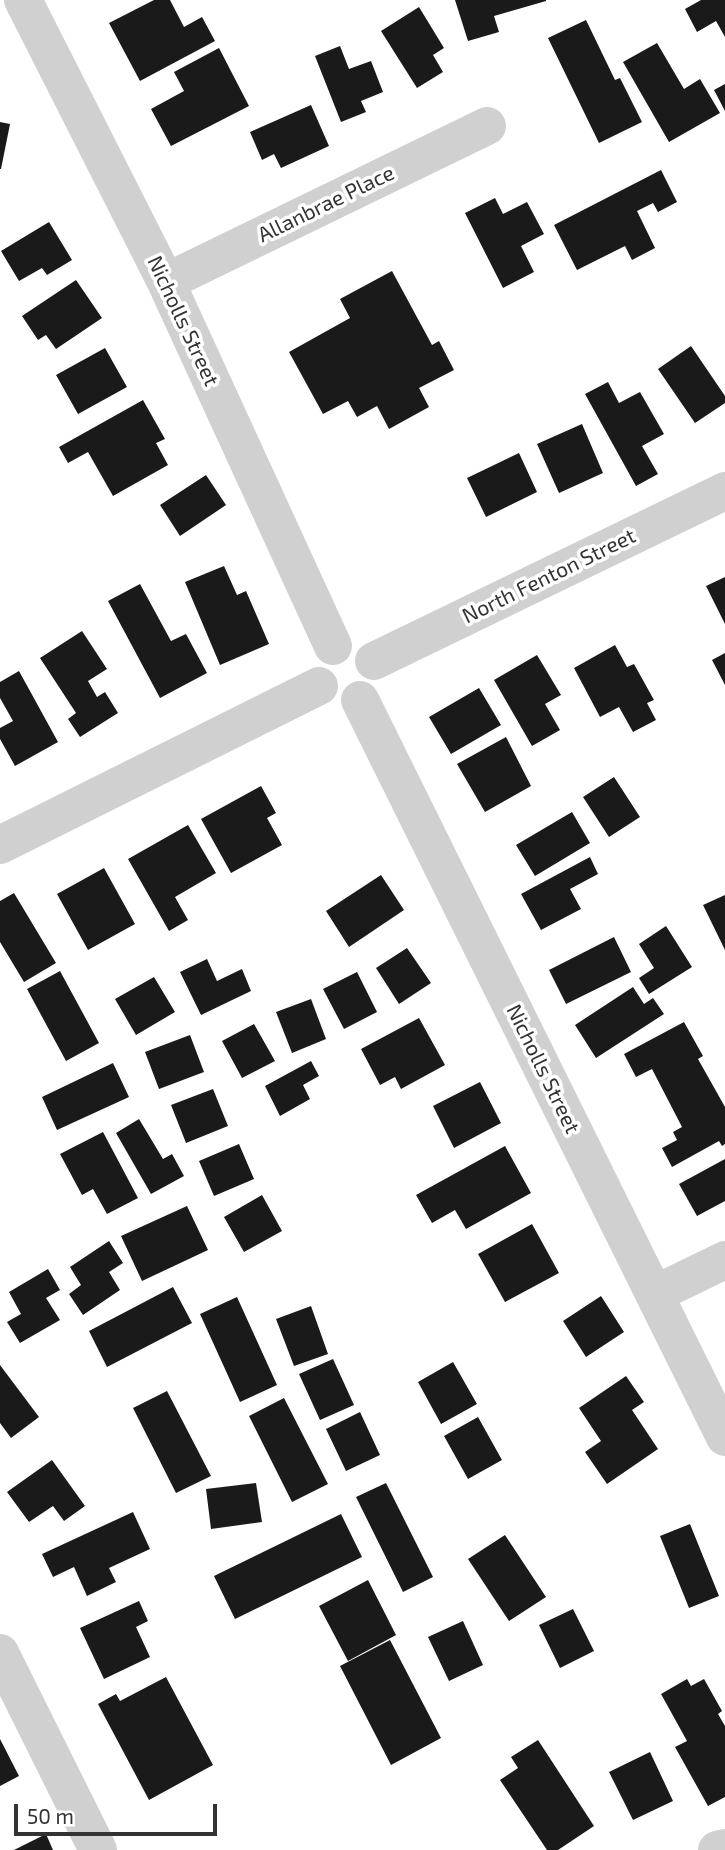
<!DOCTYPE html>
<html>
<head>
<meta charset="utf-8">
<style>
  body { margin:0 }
  #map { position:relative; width:725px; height:1850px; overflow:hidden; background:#fff; font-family:"Exo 2",sans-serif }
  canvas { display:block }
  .scale { position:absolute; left:14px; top:1804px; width:203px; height:32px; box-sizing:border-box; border:4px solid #333; border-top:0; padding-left:9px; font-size:21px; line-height:24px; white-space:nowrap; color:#333; -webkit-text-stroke:5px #fff; paint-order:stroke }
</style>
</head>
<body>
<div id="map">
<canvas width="725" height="1850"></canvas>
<div class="scale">50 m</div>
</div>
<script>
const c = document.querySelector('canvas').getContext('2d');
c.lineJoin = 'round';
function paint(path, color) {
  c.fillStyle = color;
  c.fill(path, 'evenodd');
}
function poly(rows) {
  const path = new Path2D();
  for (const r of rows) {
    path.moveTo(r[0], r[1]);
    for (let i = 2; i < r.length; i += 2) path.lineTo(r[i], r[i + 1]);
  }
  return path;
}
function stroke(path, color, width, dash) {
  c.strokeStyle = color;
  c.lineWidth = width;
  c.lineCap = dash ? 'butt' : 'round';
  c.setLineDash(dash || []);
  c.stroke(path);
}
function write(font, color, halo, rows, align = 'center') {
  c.font = font + ' "Exo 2",sans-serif';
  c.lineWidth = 7;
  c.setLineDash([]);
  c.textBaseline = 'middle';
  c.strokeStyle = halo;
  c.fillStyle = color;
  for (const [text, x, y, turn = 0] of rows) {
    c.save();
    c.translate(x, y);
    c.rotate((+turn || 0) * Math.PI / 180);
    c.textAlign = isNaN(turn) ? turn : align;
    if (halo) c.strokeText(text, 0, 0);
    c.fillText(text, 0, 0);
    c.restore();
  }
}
paint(poly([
  [154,0,170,0,184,27,202,17,215,41,140,81,109,23],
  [455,0,546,0,546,1,494,16,499,32,468,41],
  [701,0,725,0,725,37,716,21,697,32,685,9],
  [419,7,444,48,433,55,443,72,417,88,381,31],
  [586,20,615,80,620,78,642,122,599,143,548,38],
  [657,43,684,89,700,79,720,113,669,142,623,62],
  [340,46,349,69,371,61,383,92,361,101,366,112,341,122,315,56],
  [219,48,249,106,171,146,151,109,184,91,174,72],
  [725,84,725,111,714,90],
  [311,105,329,146,281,168,274,154,262,160,250,132],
  [0,122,10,124,1,169,0,169],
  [661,170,677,202,658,212,653,203,637,211,655,248,632,260,625,246,577,270,554,225],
  [495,198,503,214,527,202,544,234,521,246,534,272,503,288,465,213],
  [49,222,72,260,47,275,42,268,19,281,1,251],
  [392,271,432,345,439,341,454,370,419,388,429,407,389,429,377,406,357,417,348,401,323,414,289,352,350,318,340,299],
  [76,280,102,318,56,349,46,335,38,340,22,316],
  [691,346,725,396,725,403,695,423,658,369],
  [105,348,127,387,78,414,56,375],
  [608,382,619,403,640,392,664,434,642,446,658,474,636,486,585,394],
  [143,400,165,439,156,443,168,465,113,496,88,452,68,463,59,447],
  [582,424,603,473,559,493,537,444],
  [519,453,537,492,486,517,467,478],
  [206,475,226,505,180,536,160,505],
  [224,566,237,595,246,591,269,644,220,665,185,582],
  [725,577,725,624,706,586],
  [140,584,171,641,186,634,207,673,160,698,108,601],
  [82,631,107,669,88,681,97,697,105,692,118,713,80,737,68,719,76,713,40,658],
  [615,645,627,667,634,664,654,700,647,703,656,720,633,732,619,707,600,717,574,668],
  [725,653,725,685,712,660],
  [537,655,561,695,545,704,560,730,532,746,494,680],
  [19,671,58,742,15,766,0,739,0,728,13,721,0,698,0,682],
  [479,688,501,725,451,754,429,717],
  [506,737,531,786,485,812,457,764],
  [614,777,640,817,609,837,583,797],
  [261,786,276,813,267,818,282,845,231,873,201,819],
  [572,812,590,843,535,876,516,845],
  [188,825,216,873,175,897,188,920,169,931,128,859],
  [590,857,598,874,570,889,581,909,541,930,521,894],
  [104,868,135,924,88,950,57,894],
  [381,875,404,910,349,947,326,911],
  [14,893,56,963,24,982,0,942,0,901],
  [725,895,725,950,703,905],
  [666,926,692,967,649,994,639,978,654,968,639,944],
  [614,937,631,972,566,1004,549,970],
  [407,948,431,983,399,1004,376,968],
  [207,959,217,981,242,969,251,991,201,1015,180,972],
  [60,971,99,1043,66,1061,27,989],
  [357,972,377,1012,344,1029,323,989],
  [154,977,175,1012,136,1035,115,999],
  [633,987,644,1004,653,998,664,1014,596,1058,575,1025],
  [311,999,326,1039,292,1053,276,1012],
  [419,1018,445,1065,401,1089,395,1077,380,1085,361,1049],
  [684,1022,703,1056,698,1059,725,1107,725,1144,722,1146,719,1141,672,1167,662,1148,677,1140,673,1132,682,1127,652,1069,636,1077,624,1054],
  [254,1024,275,1061,242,1078,222,1041],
  [190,1035,204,1072,159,1089,145,1052],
  [311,1061,319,1076,303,1085,310,1099,280,1116,265,1086],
  [113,1063,129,1097,57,1130,42,1097],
  [480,1082,501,1123,454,1148,433,1106],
  [213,1089,228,1126,186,1143,171,1105],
  [139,1119,163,1159,172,1154,184,1176,151,1194,116,1133],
  [103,1132,138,1198,107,1214,93,1189,82,1195,60,1154],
  [239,1144,254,1179,214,1196,199,1161],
  [505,1146,531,1193,466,1229,455,1210,432,1223,416,1195],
  [725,1159,725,1201,697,1216,679,1184],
  [262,1195,282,1231,244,1252,224,1217],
  [187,1206,208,1250,142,1281,121,1236],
  [532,1224,559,1273,505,1302,478,1254],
  [109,1241,123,1263,109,1272,120,1290,83,1315,69,1294,81,1285,70,1267],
  [48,1269,60,1290,46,1298,60,1320,20,1343,7,1322,21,1314,9,1292],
  [173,1287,192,1323,107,1367,89,1331],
  [601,1296,624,1332,586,1357,563,1321],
  [237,1297,277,1385,240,1402,200,1314],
  [311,1306,328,1354,294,1366,276,1319],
  [333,1359,354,1405,320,1420,299,1374],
  [453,1362,477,1404,441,1424,418,1382],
  [0,1365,39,1417,11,1438,0,1423],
  [626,1376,644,1402,632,1410,658,1449,607,1484,585,1452,601,1441,579,1408],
  [167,1391,211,1476,176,1493,133,1408],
  [284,1398,328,1484,292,1502,249,1416],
  [360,1412,380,1455,346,1471,326,1429],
  [478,1417,502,1460,468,1479,444,1436],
  [52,1460,85,1506,64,1521,53,1506,29,1522,7,1492],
  [256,1483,262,1522,211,1529,206,1489],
  [386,1483,433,1577,403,1592,356,1497],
  [133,1512,150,1549,109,1568,116,1582,87,1596,74,1567,53,1577,42,1554],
  [341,1514,362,1557,235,1619,214,1576],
  [690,1524,719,1596,689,1608,660,1536],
  [505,1535,546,1597,509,1621,468,1559],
  [368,1580,396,1635,348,1661,319,1606],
  [139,1601,148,1621,136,1627,150,1657,104,1679,80,1628],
  [573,1609,594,1651,560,1668,539,1625],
  [463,1621,483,1665,449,1681,428,1637],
  [390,1640,441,1738,391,1765,340,1666],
  [166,1677,213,1765,149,1800,98,1704,116,1694,120,1701],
  [687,1679,691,1686,704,1679,722,1711,718,1714,725,1726,725,1797,708,1806,675,1747,687,1741,661,1694],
  [0,1739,19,1776,0,1786],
  [538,1740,594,1826,558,1850,547,1850,500,1780,518,1768,511,1757],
  [650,1752,673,1801,633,1820,609,1772],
  [46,1834,53,1850,14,1850]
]), '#1a1a1a');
stroke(poly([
  [23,0,166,282,333,646],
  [166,282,487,126],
  [374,661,725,491],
  [360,700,725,1437],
  [0,845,319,686],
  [655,1294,725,1260],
  [0,1653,98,1850],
  [717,1850,725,1848]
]), '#d0d0d0', 38);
write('21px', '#333', '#fff', [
  ["Allanbrae Place",326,204,-26],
  ["Nicholls Street",183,321,65],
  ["North Fenton Street",549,576,-26],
  ["Nicholls Street",543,1069,64]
]);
</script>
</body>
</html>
